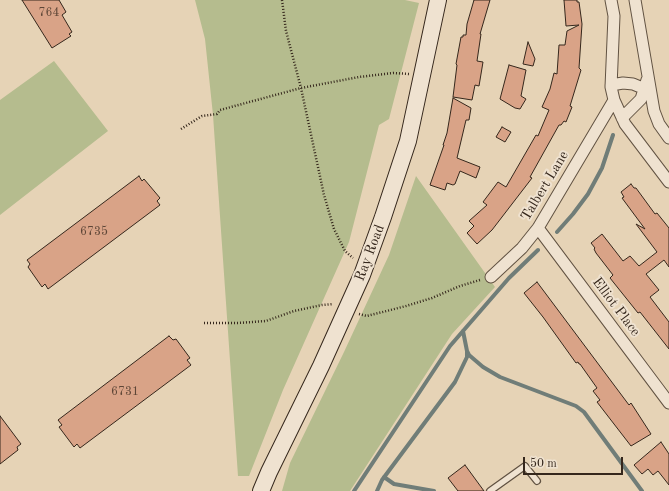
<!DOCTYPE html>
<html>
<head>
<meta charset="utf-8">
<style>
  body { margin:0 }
  #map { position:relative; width:669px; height:491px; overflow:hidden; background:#e6d3b6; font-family:"Old Standard TT",serif }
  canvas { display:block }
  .scale { position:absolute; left:523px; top:457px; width:100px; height:18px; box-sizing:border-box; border:2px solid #35271c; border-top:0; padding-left:5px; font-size:12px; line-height:14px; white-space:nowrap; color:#35271c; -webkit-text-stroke:3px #efe2d0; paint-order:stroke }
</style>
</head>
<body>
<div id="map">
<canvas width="669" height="491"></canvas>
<div class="scale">50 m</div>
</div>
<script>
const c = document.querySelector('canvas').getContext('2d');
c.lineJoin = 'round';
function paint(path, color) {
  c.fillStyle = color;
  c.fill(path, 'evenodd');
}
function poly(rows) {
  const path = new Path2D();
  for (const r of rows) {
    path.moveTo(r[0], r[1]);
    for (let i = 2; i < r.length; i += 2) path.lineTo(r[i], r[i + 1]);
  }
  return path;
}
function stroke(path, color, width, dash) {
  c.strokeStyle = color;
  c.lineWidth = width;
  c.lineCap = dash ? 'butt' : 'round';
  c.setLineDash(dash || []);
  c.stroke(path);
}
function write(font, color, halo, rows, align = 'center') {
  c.font = font + ' "Old Standard TT",serif';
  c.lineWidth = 4;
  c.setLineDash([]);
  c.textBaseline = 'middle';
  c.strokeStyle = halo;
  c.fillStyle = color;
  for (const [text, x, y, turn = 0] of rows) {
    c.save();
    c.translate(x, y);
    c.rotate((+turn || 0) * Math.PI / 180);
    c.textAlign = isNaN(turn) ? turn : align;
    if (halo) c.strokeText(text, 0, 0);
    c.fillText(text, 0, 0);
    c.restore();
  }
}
paint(poly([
  [195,0,405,0,419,3,389,119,379,125,349,242,283,390,249,476,238,476,213,115,205,39],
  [54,61,108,131,0,215,0,100],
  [416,176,495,287,452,334,350,491,282,491,290,463,344,352,389,255]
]), '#b5bc8e');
stroke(poly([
  [557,232,573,214,588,194,602,168,613,135],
  [463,331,467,351,469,355,483,367,500,377,576,406,584,412,642,491],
  [384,477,394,484,434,491],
  [354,491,450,346,509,278,538,250],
  [377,491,382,480,455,382,467,357,467,352]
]), '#707d78', 4);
const building = poly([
  [22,0,59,0,66,12,62,15,72,32,69,34,71,36,52,48,22,0],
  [474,0,490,0,480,34,481,34,477,61,483,62,479,86,475,85,472,100,453,97,457,65,456,64,461,37,463,37,463,35,466,35,467,24,474,0],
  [564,0,577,0,577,2,579,2,582,24,579,68,581,70,570,106,572,107,566,122,564,121,561,125,559,125,530,177,532,178,492,230,477,244,467,233,474,226,469,221,487,205,483,202,498,182,506,187,536,135,538,136,549,110,542,107,550,89,554,73,557,74,559,45,565,45,567,31,579,25,566,26,564,0],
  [528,42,535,59,533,66,523,64,528,42],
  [509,65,526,70,521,96,526,99,520,109,515,108,500,99,509,65],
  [453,98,471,108,469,120,466,120,457,158,480,167,476,178,460,171,455,184,453,185,447,183,445,190,430,185,444,145,443,145,447,133,453,98],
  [502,127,511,132,505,142,496,137,502,127],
  [139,176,142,181,144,179,160,198,157,201,160,205,48,289,45,284,42,287,28,267,30,264,27,260,139,176],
  [631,184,634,188,636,188,655,214,657,213,669,228,669,267,664,260,646,274,659,290,650,297,669,322,669,349,640,312,638,313,610,278,613,275,596,253,594,249,595,248,591,243,602,234,623,261,630,256,639,266,657,252,636,224,645,229,622,198,624,197,621,192,631,184],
  [537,282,626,401,629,405,631,403,651,434,631,446,597,402,600,400,593,391,597,388,580,364,579,364,578,362,576,363,543,317,524,293,537,282],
  [169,336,173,340,176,339,190,358,187,360,191,365,80,448,77,444,74,447,59,427,62,425,58,420,169,336],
  [0,416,21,444,17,447,18,450,0,464,0,416],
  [661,442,669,454,669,485,658,471,653,475,648,469,642,474,634,465,661,442],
  [465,465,484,491,458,491,448,478,465,465]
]);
paint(building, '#d9a387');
stroke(building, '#35271c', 1);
const lane = poly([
  [490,491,525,466,537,481]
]);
const street = poly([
  [611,0,614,16,611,87,614,100,625,124,669,182],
  [635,0,654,111,659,124,669,138],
  [611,85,623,83,633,84,645,89,649,94],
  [622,118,641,99,647,80],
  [538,228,669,403],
  [491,277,522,248,538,228,614,100]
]);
const secondary = poly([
  [261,491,269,472,321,366,362,275,383,217,408,141,438,0]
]);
stroke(lane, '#615242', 8);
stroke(street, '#615242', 13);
stroke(secondary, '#35271c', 18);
stroke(poly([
  [282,0,286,31,301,88,324,195,334,229,345,251,353,258],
  [181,129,202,116,217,114,220,110,301,88,359,77,393,73,409,74],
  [359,314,367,316,406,306,432,298,460,286,480,280],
  [204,323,238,323,266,321,294,311,322,305,333,304]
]), '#35271c', 2.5, [1, 2]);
stroke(lane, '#efe2d0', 5.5);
stroke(street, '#efe2d0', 11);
stroke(secondary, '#efe2d0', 16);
write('12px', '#5e4637', null, [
  ["764",49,13],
  ["6735",94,232],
  ["6731",125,392]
]);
write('14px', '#35271c', '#efe2d0', [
  ["Talbert Lane",545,186,-59],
  ["Ray Road",370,253,-69],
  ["Elliot Place",616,307,53]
]);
</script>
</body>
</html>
